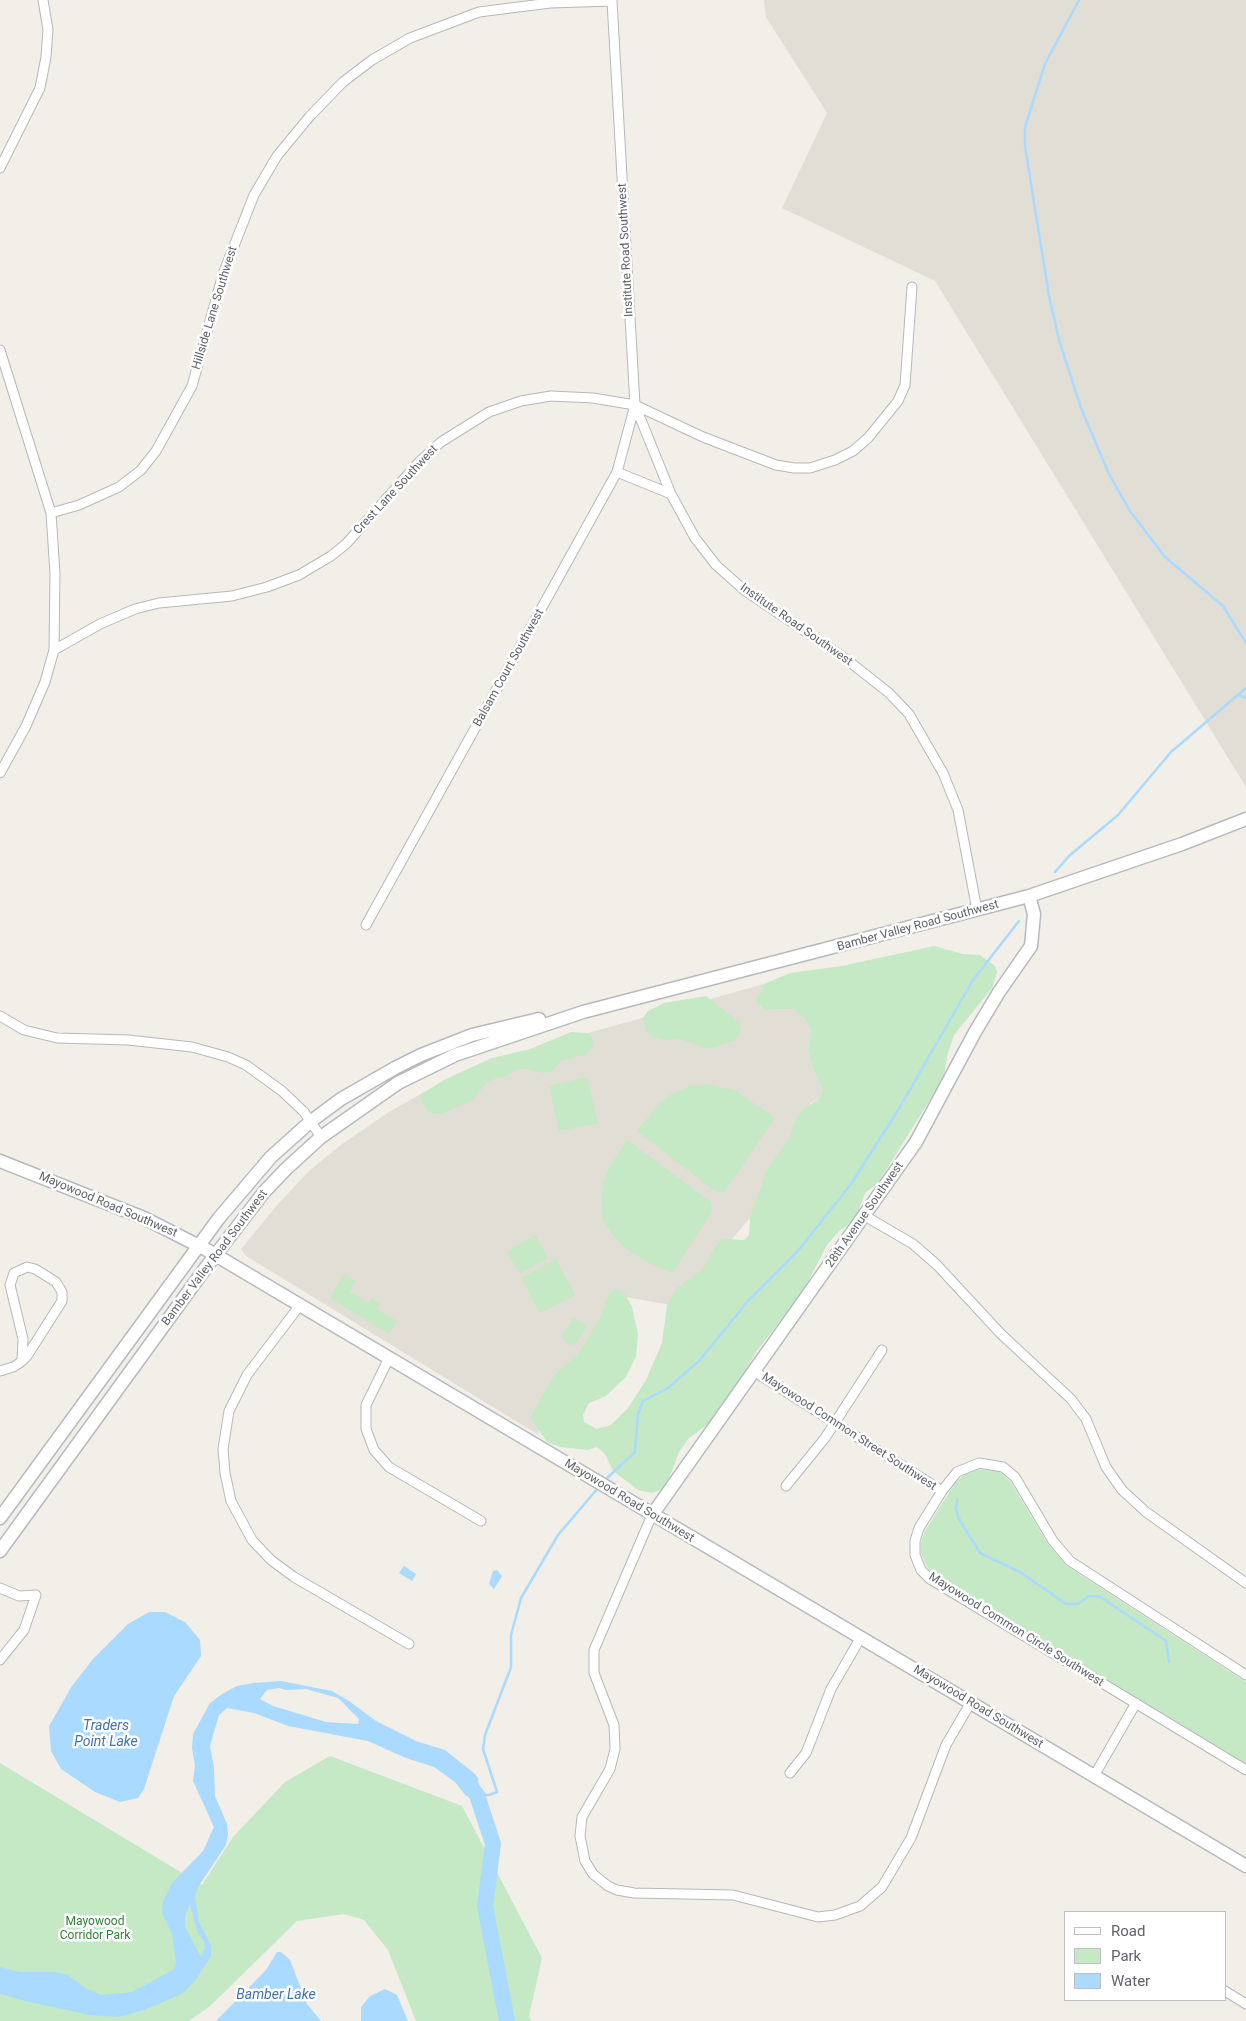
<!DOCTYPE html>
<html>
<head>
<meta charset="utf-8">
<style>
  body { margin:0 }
  #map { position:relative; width:1246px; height:2021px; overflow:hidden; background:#f1efe8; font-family:Roboto,sans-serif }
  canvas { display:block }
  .legend { position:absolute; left:1064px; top:1911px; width:162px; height:90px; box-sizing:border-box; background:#fff; border:1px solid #bfc1c3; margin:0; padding:6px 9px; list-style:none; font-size:15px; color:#5f6368 }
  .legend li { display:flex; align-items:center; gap:10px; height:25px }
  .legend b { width:25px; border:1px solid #bfc1c3 }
</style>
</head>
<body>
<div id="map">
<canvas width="1246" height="2021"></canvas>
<ul class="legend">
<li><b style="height:6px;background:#fff"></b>Road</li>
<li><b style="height:14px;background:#c5e8c5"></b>Park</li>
<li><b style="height:14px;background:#aadaff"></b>Water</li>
</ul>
</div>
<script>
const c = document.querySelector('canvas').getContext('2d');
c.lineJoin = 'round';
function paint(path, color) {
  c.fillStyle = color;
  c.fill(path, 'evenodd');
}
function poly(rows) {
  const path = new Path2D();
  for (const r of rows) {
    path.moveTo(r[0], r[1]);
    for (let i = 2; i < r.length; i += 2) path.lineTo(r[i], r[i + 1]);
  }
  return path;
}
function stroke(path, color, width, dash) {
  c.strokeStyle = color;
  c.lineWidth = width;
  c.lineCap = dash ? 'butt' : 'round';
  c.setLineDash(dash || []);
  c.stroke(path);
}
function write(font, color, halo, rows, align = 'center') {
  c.font = font + ' Roboto,sans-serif';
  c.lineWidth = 5;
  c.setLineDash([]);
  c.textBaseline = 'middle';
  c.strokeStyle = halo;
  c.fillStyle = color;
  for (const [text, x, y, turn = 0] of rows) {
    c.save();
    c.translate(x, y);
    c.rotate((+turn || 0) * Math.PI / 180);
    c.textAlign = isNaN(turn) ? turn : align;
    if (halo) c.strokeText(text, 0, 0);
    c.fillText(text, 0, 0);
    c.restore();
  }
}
paint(poly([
  [764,0,1246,0,1246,787,935,281,782,208,827,113,766,17],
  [764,984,755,1001,765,1010,793,1009,806,1018,811,1031,808,1050,814,1072,823,1090,819,1099,810,1103,801,1157,676,1306,620,1296,537,1434,246,1256,241,1249,278,1204,309,1171,342,1144,389,1112,433,1087,588,1033]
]), '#e1ded6');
paint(poly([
  [934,946,963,954,980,955,995,966,997,972,992,988,954,1035,947,1056,944,1077,878,1183,865,1193,859,1209,850,1224,839,1231,827,1245,803,1291,756,1352,742,1377,708,1424,689,1438,679,1452,668,1481,661,1490,652,1493,638,1490,613,1471,605,1454,597,1447,588,1450,578,1449,560,1447,547,1442,531,1419,536,1406,554,1376,579,1353,600,1318,609,1294,615,1289,623,1291,632,1307,638,1334,636,1356,626,1377,606,1396,589,1403,583,1415,584,1422,597,1429,611,1425,628,1408,646,1380,662,1343,667,1305,677,1288,702,1270,715,1247,724,1239,744,1240,749,1235,750,1218,767,1170,790,1137,796,1119,803,1109,819,1099,823,1090,814,1072,808,1050,811,1031,806,1019,793,1009,765,1010,755,1001,764,984,790,973,842,966],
  [706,996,740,1023,741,1031,736,1040,708,1049,681,1039,665,1040,653,1037,646,1031,643,1018,648,1011,664,1003],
  [571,1032,588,1033,593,1039,593,1046,586,1054,561,1061,551,1072,543,1073,528,1069,517,1069,504,1077,493,1079,485,1084,473,1100,441,1114,430,1113,424,1107,420,1095,446,1079,492,1058,530,1049],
  [587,1077,598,1123,559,1131,549,1086],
  [709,1084,736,1091,775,1118,725,1191,718,1193,637,1131,657,1106,670,1095,690,1086],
  [627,1140,711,1202,712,1212,672,1273,645,1261,628,1250,614,1237,603,1220,601,1199,603,1183,609,1168],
  [535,1235,548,1258,520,1274,507,1252],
  [556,1259,575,1295,540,1313,521,1278],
  [344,1274,356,1281,350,1292,369,1303,372,1299,379,1303,376,1309,397,1321,389,1334,330,1298],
  [573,1318,587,1326,574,1346,561,1338],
  [979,1469,1000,1472,1010,1481,1048,1544,1067,1566,1246,1682,1246,1764,940,1579,929,1570,921,1554,921,1542,925,1531,955,1483,966,1473],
  [330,1756,462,1806,542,1958,529,2016,531,2021,416,2021,388,1950,364,1920,344,1914,297,1921,209,2007,189,2021,0,2021,0,1763,202,1885,233,1837,285,1782]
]), '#c5e8c5');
paint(poly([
  [404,1566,416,1574,412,1581,399,1573],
  [497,1570,502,1576,494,1589,489,1584,493,1571],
  [149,1612,165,1612,185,1622,200,1640,201,1656,174,1696,144,1789,138,1798,120,1802,95,1792,61,1769,51,1751,49,1726,72,1686,93,1659,128,1624],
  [281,1681,332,1691,349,1701,376,1721,416,1741,445,1750,474,1773,478,1778,480,1797,466,1796,455,1782,434,1767,406,1758,368,1741,288,1726,254,1713,227,1708,219,1715,210,1746,214,1768,215,1796,227,1824,228,1834,226,1845,198,1887,195,1896,199,1922,211,1945,211,1956,197,1978,184,1992,177,1996,144,2010,119,2017,90,2015,25,2001,0,1994,0,1967,20,1972,56,1972,68,1975,87,1989,101,1995,132,1992,173,1970,176,1962,172,1934,162,1913,163,1901,172,1883,203,1851,214,1827,193,1781,195,1766,192,1748,193,1734,210,1703,222,1694,237,1686,253,1683],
  [279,1688,286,1690,306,1689,338,1698,359,1719,358,1724,326,1722,273,1706,260,1699,267,1690],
  [190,1904,197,1931,204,1942,205,1948,201,1957,185,1927,185,1916],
  [277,1952,281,1952,290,1960,307,2004,321,2021,216,2021,266,1970],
  [385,1989,397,1995,408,2021,361,2021,361,2007,370,1996]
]), '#aadaff');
stroke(poly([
  [1079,0,1045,64,1025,127,1025,146,1049,296,1059,340,1081,408,1109,474,1130,511,1165,557,1223,606,1246,643],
  [1238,695,1246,698],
  [1055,872,1069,856,1118,815,1171,752,1246,688],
  [605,1480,635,1452,638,1414,643,1401,668,1388,699,1361,749,1300,798,1251,851,1184,897,1112,973,980,1019,921],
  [957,1500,956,1509,959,1519,980,1553,1020,1572,1066,1604,1078,1604,1089,1596,1100,1597,1166,1641,1169,1662],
  [478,1795,489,1795,497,1792,483,1749,485,1735,511,1667,511,1635,521,1598,558,1535,598,1488]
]), '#aadaff', 2.5);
stroke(poly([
  [465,1780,477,1795,493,1844,485,1906,507,2021]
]), '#aadaff', 16);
const street = poly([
  [0,168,40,88,46,57,48,30,43,0],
  [0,350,51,513,55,574,54,650,45,682,26,726,0,773],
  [617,472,671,494],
  [51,513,79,505,119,487,141,470,156,451,192,386,223,274,254,195,277,156,310,116,343,82,372,60,410,38,479,12,550,3,612,1,635,405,671,494,695,538,716,565,744,590,846,659,889,693,909,714,943,773,958,810,977,910],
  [54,650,100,624,135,609,159,603,232,596,267,587,299,575,331,556,346,544,420,461,441,442,489,412,521,401,551,396,593,398,635,405,703,437,776,465,794,468,810,468,835,460,853,451,868,438,898,401,905,385,912,287],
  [366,925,617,472,635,405],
  [0,1016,24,1030,57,1038,128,1040,192,1047,228,1057,246,1065,282,1091,304,1112,321,1137],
  [865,1216,913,1244,937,1265,1001,1334,1071,1399,1086,1419,1106,1467,1122,1490,1146,1512,1246,1583],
  [300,1305,247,1375,229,1411,223,1449,225,1473,231,1501,252,1540,271,1560,294,1577,409,1644],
  [389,1358,366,1405,366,1429,374,1450,389,1467,481,1521],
  [0,1371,13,1367,18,1364,22,1361,27,1356,62,1301,62,1292,56,1282,35,1269,27,1267,14,1273,10,1285,23,1339,22,1361],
  [755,1372,942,1491],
  [786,1486,825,1438,882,1350],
  [652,1515,594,1650,594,1673,614,1725,615,1749,610,1769,582,1817,580,1836,585,1861,593,1874,608,1886,617,1890,634,1893,733,1895,818,1917,835,1915,860,1906,882,1887,911,1838,946,1745,971,1702],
  [0,1588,19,1596,36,1595,24,1630,0,1660],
  [1246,1675,1070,1561,1053,1541,1015,1477,1003,1467,979,1463,957,1472,942,1491,919,1528,915,1541,915,1555,921,1570,930,1579,1246,1770],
  [790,1773,806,1753,831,1689,861,1637],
  [1094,1776,1136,1703],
  [1225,1991,1246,2004]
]);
const secondary = poly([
  [0,1161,144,1218,207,1250,1246,1866],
  [652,1515,916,1142,975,1032,999,992,1031,946,1034,914,1029,896],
  [0,1518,219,1218,271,1157,310,1122,341,1099,395,1068,421,1055,472,1035,539,1019],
  [0,1551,207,1266,264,1192,286,1169,321,1137,398,1083,455,1055,583,1012,1029,896,1182,844,1246,819]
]);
stroke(street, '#b5b8bc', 11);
stroke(secondary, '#b6babf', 15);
stroke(street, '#fff', 9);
stroke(secondary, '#fff', 12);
write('12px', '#5f6368', '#fff', [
  ["Institute Road Southwest",626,250,-93],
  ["Hillside Lane Southwest",215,308,-73],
  ["Crest Lane Southwest",396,490,-47],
  ["Institute Road Southwest",796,625,35],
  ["Balsam Court Southwest",509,668,-61],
  ["Bamber Valley Road Southwest",918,926,-15],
  ["Mayowood Road Southwest",108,1205,23],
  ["28th Avenue Southwest",865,1215,-55],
  ["Bamber Valley Road Southwest",215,1258,-53],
  ["Mayowood Common Street Southwest",849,1432,33],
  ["Mayowood Road Southwest",629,1501,31],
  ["Mayowood Common Circle Southwest",1016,1630,32],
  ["Mayowood Road Southwest",978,1707,31]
]);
write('12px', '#348238', '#fff', [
  ["Mayowood",95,1922],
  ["Corridor Park",95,1936]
]);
write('italic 14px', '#4174aa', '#fff', [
  ["Traders",106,1726],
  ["Point Lake",106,1742],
  ["Bamber Lake",276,1995]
]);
</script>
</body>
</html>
